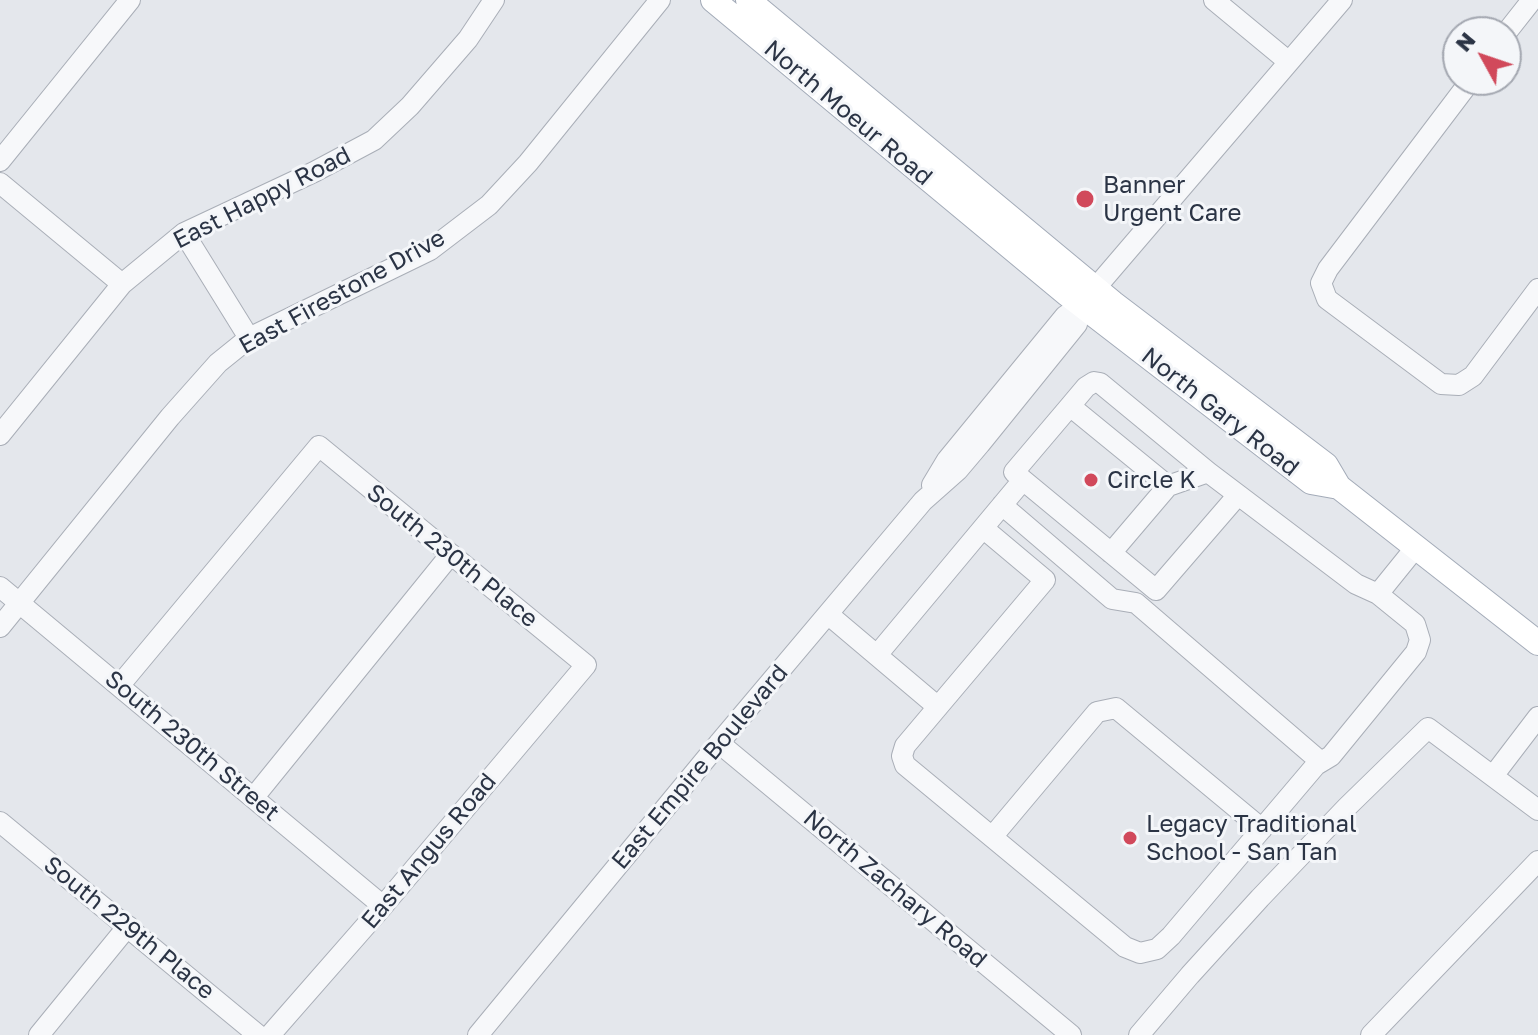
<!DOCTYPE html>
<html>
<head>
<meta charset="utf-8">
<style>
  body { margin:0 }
  #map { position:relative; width:1538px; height:1035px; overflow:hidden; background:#e4e7ec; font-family:"Golos Text",sans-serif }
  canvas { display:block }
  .north { position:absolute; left:1442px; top:16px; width:80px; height:80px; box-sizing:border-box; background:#f4f6f9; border:2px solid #a4a8b1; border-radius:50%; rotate:310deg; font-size:22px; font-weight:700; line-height:32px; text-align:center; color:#2b3445 }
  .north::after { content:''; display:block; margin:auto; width:28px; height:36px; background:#d1495b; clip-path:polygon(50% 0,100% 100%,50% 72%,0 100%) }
</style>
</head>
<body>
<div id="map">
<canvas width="1538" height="1035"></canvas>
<div class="north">N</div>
</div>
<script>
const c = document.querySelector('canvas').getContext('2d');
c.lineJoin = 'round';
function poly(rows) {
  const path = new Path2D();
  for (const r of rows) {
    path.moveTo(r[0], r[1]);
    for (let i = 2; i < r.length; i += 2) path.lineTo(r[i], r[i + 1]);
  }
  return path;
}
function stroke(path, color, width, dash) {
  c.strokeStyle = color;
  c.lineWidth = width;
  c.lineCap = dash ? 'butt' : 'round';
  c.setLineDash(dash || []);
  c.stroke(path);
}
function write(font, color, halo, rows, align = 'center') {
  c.font = font + ' "Golos Text",sans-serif';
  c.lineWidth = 6;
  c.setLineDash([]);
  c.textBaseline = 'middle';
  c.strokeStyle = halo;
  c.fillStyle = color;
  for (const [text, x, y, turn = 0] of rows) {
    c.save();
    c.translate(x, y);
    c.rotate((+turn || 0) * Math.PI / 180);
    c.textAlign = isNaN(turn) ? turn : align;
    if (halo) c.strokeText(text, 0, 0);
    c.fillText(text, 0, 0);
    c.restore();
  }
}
const minor = poly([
  [1214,0,1289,62],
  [1506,33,1532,0],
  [1471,80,1328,269,1321,283,1327,299,1441,384,1459,385,1473,376,1538,289],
  [0,161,130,0],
  [0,183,122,284],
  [184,233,249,338],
  [1070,406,1086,387,1094,382,1100,383,1208,472],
  [0,435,122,284,184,233,314,172,374,140,410,106,468,39,494,0],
  [1023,480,1156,590,1238,495],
  [932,485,947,460,1065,316,1081,305,1342,0],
  [1002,505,1112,599,1136,603,1321,762],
  [983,528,1045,580,905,746,902,756,905,765,1125,947,1140,953,1157,949,1171,936,1316,765,1331,756,1416,652,1420,640,1415,624,1378,594],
  [1111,553,1168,486],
  [0,587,383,906],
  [829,615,938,707],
  [0,627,170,417,218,363,249,338,430,250,489,205,528,163,660,0],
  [877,655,1023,480,1014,472,1070,406,1168,486,1208,472,1356,584,1378,594,1416,547],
  [119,686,319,446,586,665,383,906,270,1035],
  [719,743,1071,1035],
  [1493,776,1538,717],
  [254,797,451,554],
  [0,822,258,1035],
  [992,837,1097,712,1116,708,1262,829],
  [39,1035,128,926],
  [478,1035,719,743,923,501,958,470,980,444,1077,324,1081,305],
  [1139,1035,1190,975,1260,898,1347,807,1428,728,1538,810],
  [1371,1035,1538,861]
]);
const major = poly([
  [713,0,1067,294,1311,482,1339,487,1538,643],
  [748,0,1113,303,1326,465,1339,487]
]);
stroke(minor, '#a9aeb7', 22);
stroke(major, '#a3abb8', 26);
stroke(minor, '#f7f8fa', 20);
stroke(major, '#fff', 24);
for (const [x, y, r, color] of [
  [1085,199,10,"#d1495b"],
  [1091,480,8,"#d1495b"],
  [1130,838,8,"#d1495b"]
]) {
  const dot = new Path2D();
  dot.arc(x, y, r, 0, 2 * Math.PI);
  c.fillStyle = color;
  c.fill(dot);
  stroke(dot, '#f4f6f9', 3);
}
write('24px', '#2b3445', '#f4f6f9', [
  ["North Moeur Road",848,113,40],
  ["East Happy Road",262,198,-27],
  ["East Firestone Drive",342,292,-29],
  ["North Gary Road",1220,412,38],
  ["South 230th Place",452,556,39],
  ["South 230th Street",192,746,40],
  ["East Empire Boulevard",700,767,-50],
  ["East Angus Road",429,851,-50],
  ["North Zachary Road",895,889,40],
  ["South 229th Place",129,928,39]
]);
write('24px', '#2b3445', '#f4f6f9', [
  ["Banner",1103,185],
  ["Urgent Care",1103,213],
  ["Circle K",1107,480],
  ["Legacy Traditional",1146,824],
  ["School - San Tan",1146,852]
], 'left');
</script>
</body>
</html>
